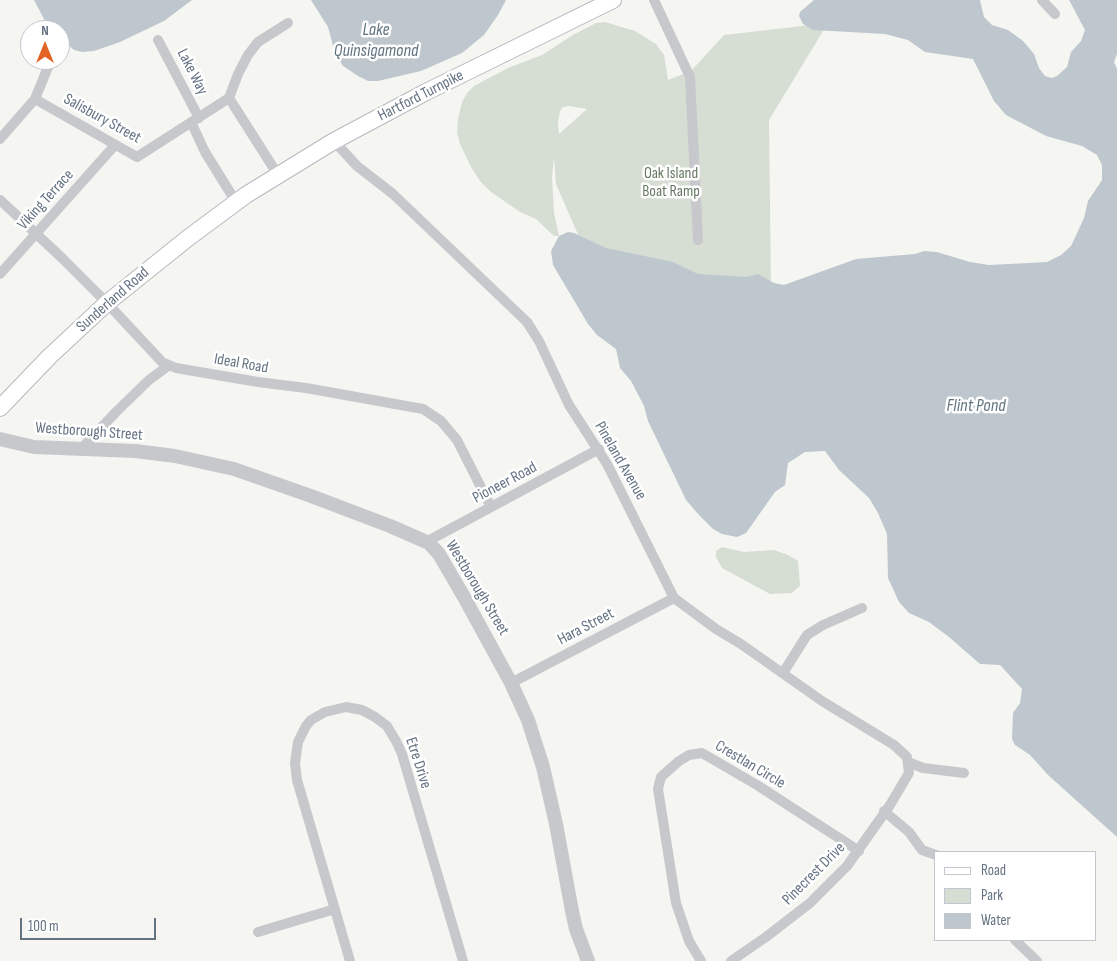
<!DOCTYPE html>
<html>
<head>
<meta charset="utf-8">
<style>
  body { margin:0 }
  #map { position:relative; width:1117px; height:961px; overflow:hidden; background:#f5f6f2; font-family:"Sofia Sans Condensed",sans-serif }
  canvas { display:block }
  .legend { position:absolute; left:934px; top:851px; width:162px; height:90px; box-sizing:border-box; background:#fff; border:1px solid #c1c7cd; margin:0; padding:6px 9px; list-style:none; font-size:15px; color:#647283 }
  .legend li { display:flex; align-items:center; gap:10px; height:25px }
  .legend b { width:25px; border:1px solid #c1c7cd }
  .north { position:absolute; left:20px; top:20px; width:50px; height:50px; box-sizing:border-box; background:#fff; border:1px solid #c1c7cd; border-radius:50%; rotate:0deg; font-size:14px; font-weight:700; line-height:20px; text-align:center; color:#647283 }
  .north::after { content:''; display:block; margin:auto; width:18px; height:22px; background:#e36324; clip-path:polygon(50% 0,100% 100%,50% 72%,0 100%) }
  .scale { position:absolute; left:20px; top:918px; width:136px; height:22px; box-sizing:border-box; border:2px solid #647283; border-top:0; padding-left:6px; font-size:15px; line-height:18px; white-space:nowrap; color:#647283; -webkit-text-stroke:4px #fff; paint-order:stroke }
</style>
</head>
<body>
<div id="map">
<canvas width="1117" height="961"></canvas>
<ul class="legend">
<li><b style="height:6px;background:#fff"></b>Road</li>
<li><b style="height:14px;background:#d6ddd3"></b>Park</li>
<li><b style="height:14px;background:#bec7cd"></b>Water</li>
</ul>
<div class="north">N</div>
<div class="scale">100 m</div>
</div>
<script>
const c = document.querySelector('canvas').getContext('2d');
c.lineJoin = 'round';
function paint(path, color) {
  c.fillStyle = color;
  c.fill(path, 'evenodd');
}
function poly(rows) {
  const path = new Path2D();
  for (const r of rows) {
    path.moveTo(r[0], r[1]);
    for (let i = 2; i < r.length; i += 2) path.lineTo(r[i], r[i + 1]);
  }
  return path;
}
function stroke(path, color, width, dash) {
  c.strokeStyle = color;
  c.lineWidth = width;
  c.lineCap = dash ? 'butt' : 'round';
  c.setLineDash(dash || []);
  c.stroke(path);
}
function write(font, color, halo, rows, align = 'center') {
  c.font = font + ' "Sofia Sans Condensed",sans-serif';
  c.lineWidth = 5;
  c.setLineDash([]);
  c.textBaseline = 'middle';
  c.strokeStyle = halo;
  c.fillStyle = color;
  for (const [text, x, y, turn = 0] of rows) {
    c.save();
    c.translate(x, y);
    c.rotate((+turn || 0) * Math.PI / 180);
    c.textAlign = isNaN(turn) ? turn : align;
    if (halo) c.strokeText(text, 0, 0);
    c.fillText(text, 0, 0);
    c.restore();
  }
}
paint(poly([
  [605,22,635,31,656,44,664,55,668,80,691,71,724,35,828,23,769,120,771,292,709,283,583,246,556,184,554,157,552,177,554,213,559,236,554,236,536,219,520,212,491,192,480,181,471,167,460,144,457,133,458,119,462,102,467,93,474,86,508,68,542,55,573,35,596,23],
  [569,106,587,109,559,134,558,123,560,111,563,107],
  [722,547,744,552,774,550,788,555,798,561,800,586,792,593,770,594,722,568,716,557,716,551]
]), '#d6ddd3');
paint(poly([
  [34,0,192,0,164,21,120,42,94,51,82,52,74,50,61,39,60,30,53,30,44,19],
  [311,0,506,0,498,15,484,35,462,53,421,71,378,81,368,81,358,76,343,66,335,53,328,27],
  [814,0,980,0,984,17,992,25,1008,30,1023,41,1034,54,1039,68,1045,76,1052,78,1057,76,1067,67,1071,52,1081,41,1085,30,1069,0,1117,0,1117,54,1114,62,1117,69,1117,837,1048,775,1030,755,1015,745,1012,739,1013,713,1020,703,1022,689,1000,665,980,664,949,637,929,622,909,613,899,602,888,578,887,534,878,513,869,498,839,470,825,451,805,452,788,463,785,485,775,492,746,533,737,537,722,534,713,529,699,515,686,500,648,421,644,406,631,381,620,368,616,349,597,335,588,324,553,265,551,251,559,236,568,232,574,233,606,248,673,262,698,274,746,277,758,274,774,283,784,285,856,259,915,254,924,251,937,252,970,262,989,265,1047,262,1061,255,1071,246,1084,218,1088,201,1102,180,1102,165,1097,155,1082,146,1046,136,1006,115,994,101,973,59,925,52,908,40,885,34,813,30,803,24,799,16,800,12]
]), '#bec7cd');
const primary = poly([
  [0,408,50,356,107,303,188,238,246,195,334,141,426,92,613,0]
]);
stroke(primary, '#b6b9be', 18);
stroke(poly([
  [654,0,690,77,698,240],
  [1042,0,1055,14],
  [158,40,199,118],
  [229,98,238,74,248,55,258,42,288,23],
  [229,98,278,175],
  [35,99,137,157,229,98],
  [191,122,205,152,236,202],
  [0,139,35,99,48,67],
  [334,141,357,166,393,194,527,322,539,341,569,405,607,464,674,598,716,629,741,644,822,701,894,745,907,757,909,773,890,805,847,866,810,903,766,937,731,961],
  [0,200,62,258,107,303,162,362,176,368,258,382,306,388,423,409,441,421,457,440,491,507],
  [0,274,115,145],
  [82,448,117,411,149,380,168,366],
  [426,542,599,449],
  [783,673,807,635,823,625,862,608],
  [511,683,674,598],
  [908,762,923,768,964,773],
  [884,811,909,832,922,850,936,855],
  [258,932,335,909],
  [1015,940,1037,961],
  [350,961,297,780,295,763,298,742,306,726,311,720,325,712,346,707,362,710,375,717,387,726,396,741,402,754,463,961],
  [701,961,689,941,676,903,658,789,661,777,679,761,689,755,702,753,757,785,859,851]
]), '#c6c8cc', 10);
stroke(poly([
  [0,439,34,447,135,451,175,456,234,469,311,496,390,526,429,543,439,554,464,597,511,683,528,720,543,767,556,824,572,911,576,929,588,961]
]), '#c6c8cc', 14);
stroke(primary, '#fff', 16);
write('16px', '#647283', '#fff', [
  ["Lake Way",192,72,63],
  ["Hartford Turnpike",421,96,-27],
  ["Salisbury Street",102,119,29],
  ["Viking Terrace",46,200,-48],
  ["Sunderland Road",113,300,-41],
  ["Ideal Road",241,364,10],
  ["Westborough Street",89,432,4],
  ["Pineland Avenue",620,461,60],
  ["Pioneer Road",505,483,-28],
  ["Westborough Street",477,588,59],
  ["Hara Street",586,627,-28],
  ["Etre Drive",418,763,72],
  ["Crestlan Circle",750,765,31],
  ["Pinecrest Drive",814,874,-45]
]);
write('16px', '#667a63', '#fff', [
  ["Oak Island",671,174],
  ["Boat Ramp",671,192]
]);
write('italic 18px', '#607480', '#fff', [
  ["Lake",376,30],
  ["Quinsigamond",376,51],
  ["Flint Pond",976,406]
]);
</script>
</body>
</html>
